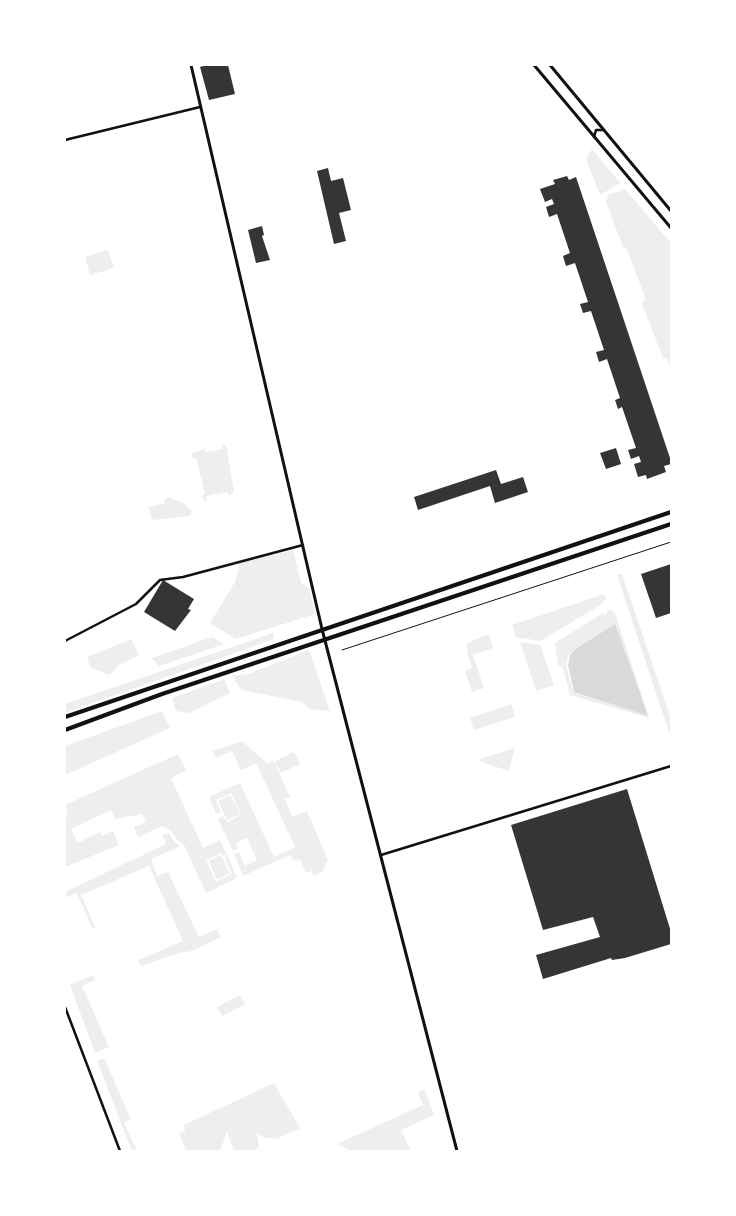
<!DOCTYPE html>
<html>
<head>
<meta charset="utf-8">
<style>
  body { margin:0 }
  #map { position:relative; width:736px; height:1216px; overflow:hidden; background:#fff; font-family:"Work Sans",sans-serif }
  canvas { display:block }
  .frame { position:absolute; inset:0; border:66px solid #fff; pointer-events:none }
</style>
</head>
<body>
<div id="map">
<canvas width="736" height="1216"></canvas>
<div class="frame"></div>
</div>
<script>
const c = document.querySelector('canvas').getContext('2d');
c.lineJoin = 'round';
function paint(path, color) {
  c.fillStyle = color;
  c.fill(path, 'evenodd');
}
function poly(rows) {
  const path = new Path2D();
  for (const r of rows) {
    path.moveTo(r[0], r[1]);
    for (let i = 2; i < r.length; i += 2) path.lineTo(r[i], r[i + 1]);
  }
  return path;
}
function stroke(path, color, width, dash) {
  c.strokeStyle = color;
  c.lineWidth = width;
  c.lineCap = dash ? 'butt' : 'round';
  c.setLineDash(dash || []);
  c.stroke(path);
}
paint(poly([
  [592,149,620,183,600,195,586,159],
  [625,189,671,243,671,370,667,359,663,358,642,304,642,301,646,300,627,249,623,247,606,202,608,195],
  [108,250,114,268,90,275,85,257],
  [222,445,226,445,234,492,229,496,228,492,206,496,207,501,205,500,201,496,205,494,196,458,193,458,192,453,205,449,206,452,223,449],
  [168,497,183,503,189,508,192,511,190,516,152,520,149,507,164,504,164,500],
  [293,550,301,583,310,589,315,614,236,639,210,623,235,582,240,563],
  [622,574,671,719,671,738,617,575],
  [604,594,606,599,599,606,540,641,516,637,512,625],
  [609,610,613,611,616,616,649,718,570,695,563,668,558,665,555,643,603,613,604,616],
  [615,624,649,716,648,716,573,692,566,665,568,656,574,649],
  [273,633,274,639,65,713,65,704],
  [489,634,493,648,473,655,484,688,472,692,465,671,472,668,467,653,467,643],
  [212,637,224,644,159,666,152,658],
  [131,639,139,655,119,665,110,675,91,668,87,657],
  [520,642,540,645,554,685,536,691],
  [309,650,330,711,310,709,302,702,241,690,232,676,248,674],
  [224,679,230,693,189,713,176,711,172,698],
  [511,704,515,717,474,730,470,718],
  [162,711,170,728,65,775,65,746],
  [242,741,267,763,274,761,290,797,285,799,292,817,307,811,328,860,322,872,314,876,311,871,306,873,300,859,293,861,290,855,243,876,234,854,239,852,245,866,257,860,247,838,236,843,238,849,233,851,218,819,223,816,227,822,241,815,231,793,216,800,221,812,216,814,209,797,240,783,274,857,295,847,256,763,241,770,232,751,216,758,213,751],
  [515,748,509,771,479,761,479,759],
  [294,752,300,764,281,773,275,761],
  [178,754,186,770,171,778,203,848,220,840,226,853,224,857,222,853,206,860,216,882,232,874,225,859,227,854,237,878,206,893,184,845,177,840,171,831,162,826,138,837,134,827,146,822,142,814,115,819,111,810,71,829,78,843,100,832,102,836,113,831,119,845,65,867,65,816,68,814,65,805],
  [230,795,240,814,227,820,218,801],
  [169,833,175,842,181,846,151,859,157,876,168,872,199,937,217,929,221,937,192,951,179,953,141,966,138,960,183,941,149,866,81,895,95,927,92,928,77,893,65,898,65,892,166,844,162,835],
  [221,855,230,873,217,880,209,861],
  [93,975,95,980,82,986,109,1047,95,1053,70,985],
  [240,995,245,1004,222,1016,217,1007],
  [104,1058,131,1119,124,1123,137,1151,132,1151,97,1061],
  [274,1083,300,1128,276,1139,263,1137,257,1133,259,1148,251,1151,234,1151,227,1132,220,1151,186,1151,179,1134,185,1131,184,1125],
  [425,1090,434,1115,401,1130,411,1151,351,1151,337,1144,423,1105,418,1092]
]), '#eee');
paint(poly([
  [615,624,640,692,648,716,574,692,568,665,570,655,575,649]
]), '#d9d9d9');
paint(poly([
  [207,65,228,65,235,94,209,100,200,67],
  [328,168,331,181,343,178,351,210,339,213,346,241,334,244,317,171],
  [567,176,569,180,576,177,671,461,671,464,664,466,666,472,647,479,646,475,638,477,634,464,641,462,639,456,631,459,628,450,636,448,622,407,618,409,615,400,620,398,607,359,599,362,596,352,604,350,591,311,583,313,580,304,588,302,575,263,566,266,563,256,570,253,557,214,549,217,546,207,554,204,552,199,545,202,540,189,555,184,553,180],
  [262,226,264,235,262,236,270,260,256,263,248,230],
  [616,448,621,464,606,469,600,453],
  [496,470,501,484,523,477,528,492,495,503,490,486,418,510,414,497],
  [671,564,671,613,656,618,641,574],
  [163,580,194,599,188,609,191,610,175,631,144,612],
  [627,789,671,932,671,944,625,958,612,960,611,958,543,979,536,955,600,937,593,917,543,930,511,825]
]), '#353535');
stroke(poly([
  [342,650,671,542]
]), '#111', 1);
stroke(poly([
  [594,137,596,130,603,130],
  [65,140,200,107],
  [65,641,136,604,160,580,183,577,303,545],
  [381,855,671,766],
  [65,1007,120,1151]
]), '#111', 2.5);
stroke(poly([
  [191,65,322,629,457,1151]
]), '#111', 3);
stroke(poly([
  [534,65,671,228],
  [550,65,671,211]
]), '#111', 3);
stroke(poly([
  [65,717,671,512],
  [65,730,162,694,671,524]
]), '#111', 4);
</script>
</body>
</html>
